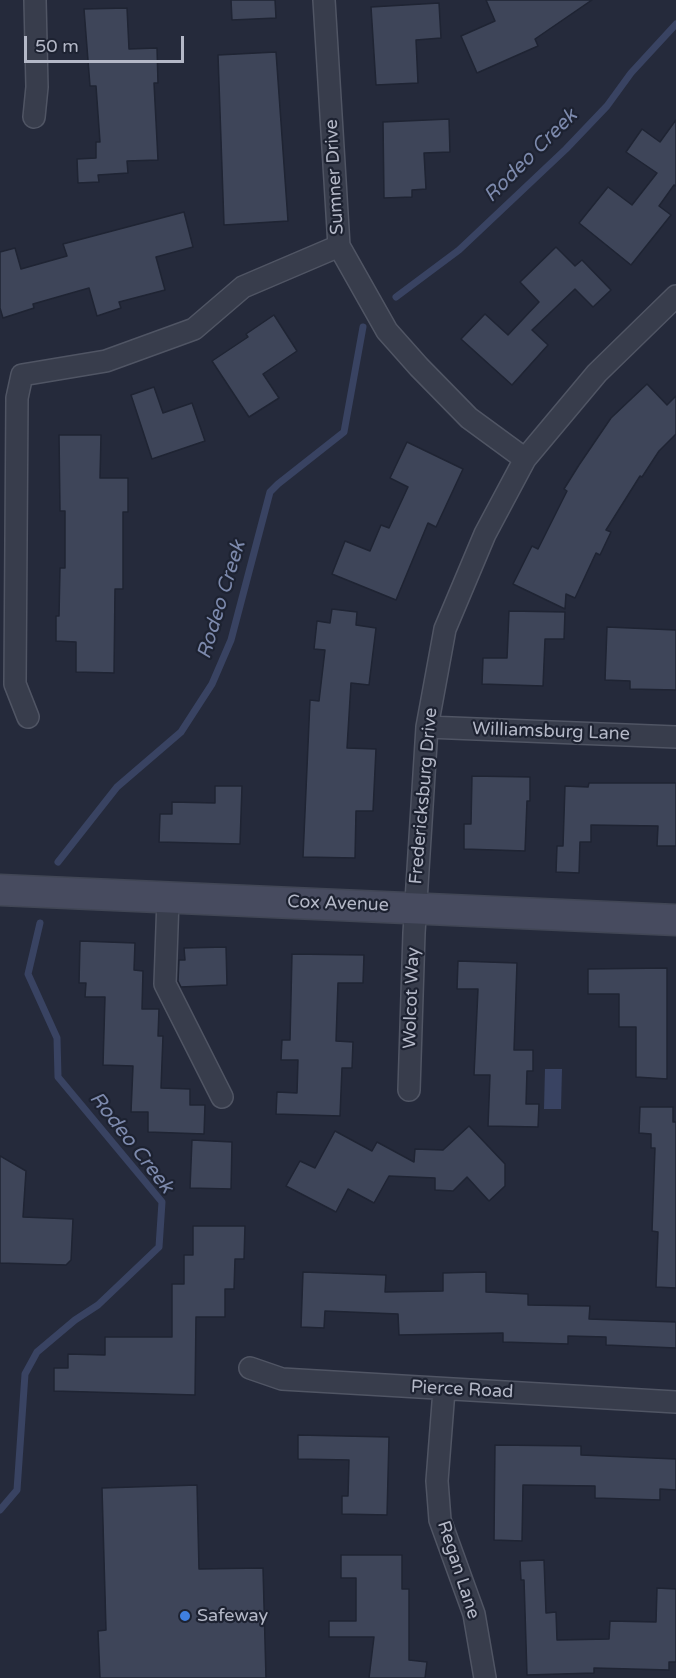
<!DOCTYPE html>
<html>
<head>
<meta charset="utf-8">
<style>
  body { margin:0 }
  #map { position:relative; width:676px; height:1678px; overflow:hidden; background:#252a3b; font-family:"Varela Round",sans-serif }
  canvas { display:block }
  .scale { position:absolute; left:24px; top:36px; width:160px; height:27px; box-sizing:border-box; border:3px solid #b4b8c7; border-top:0; padding-left:8px; font-size:18px; line-height:21px; white-space:nowrap; color:#b4b8c7; -webkit-text-stroke:4px #1d2231; paint-order:stroke }
</style>
</head>
<body>
<div id="map">
<canvas width="676" height="1678"></canvas>
<div class="scale">50 m</div>
</div>
<script>
const c = document.querySelector('canvas').getContext('2d');
c.lineJoin = 'round';
function paint(path, color) {
  c.fillStyle = color;
  c.fill(path, 'evenodd');
}
function poly(rows) {
  const path = new Path2D();
  for (const r of rows) {
    path.moveTo(r[0], r[1]);
    for (let i = 2; i < r.length; i += 2) path.lineTo(r[i], r[i + 1]);
  }
  return path;
}
function stroke(path, color, width, dash) {
  c.strokeStyle = color;
  c.lineWidth = width;
  c.lineCap = dash ? 'butt' : 'round';
  c.setLineDash(dash || []);
  c.stroke(path);
}
function write(font, color, halo, rows, align = 'center') {
  c.font = font + ' "Varela Round",sans-serif';
  c.lineWidth = 4.5;
  c.setLineDash([]);
  c.textBaseline = 'middle';
  c.strokeStyle = halo;
  c.fillStyle = color;
  for (const [text, x, y, turn = 0] of rows) {
    c.save();
    c.translate(x, y);
    c.rotate((+turn || 0) * Math.PI / 180);
    c.textAlign = isNaN(turn) ? turn : align;
    if (halo) c.strokeText(text, 0, 0);
    c.fillText(text, 0, 0);
    c.restore();
  }
}
paint(poly([
  [545,1069,562,1069,561,1109,544,1109]
]), '#394362');
stroke(poly([
  [396,297,459,250,566,149,607,106,631,73,676,24],
  [58,862,117,787,181,732,212,684,231,640,270,492,278,484,344,432,363,327],
  [0,1510,17,1490,25,1374,37,1352,75,1320,98,1305,159,1247,162,1202,58,1077,57,1038,28,974,40,923]
]), '#394362', 7);
const building = poly([
  [231,0,275,0,276,18,232,20,231,0],
  [486,0,592,0,535,39,538,46,477,73,461,36,495,21,486,0],
  [439,3,441,38,416,40,418,83,376,85,371,7,439,3],
  [127,8,129,49,157,48,158,83,154,83,158,160,127,161,128,173,98,175,99,182,78,183,77,159,96,158,96,142,100,142,96,86,90,86,84,9,127,8],
  [276,52,288,221,224,225,218,55,276,52],
  [449,119,450,152,424,153,426,189,412,190,412,197,384,198,383,122,449,119],
  [676,120,676,186,674,185,659,206,671,215,631,265,579,223,608,187,632,205,657,173,626,152,642,129,660,142,676,120],
  [184,212,193,247,156,257,165,290,119,302,121,308,97,316,89,288,33,304,34,308,3,318,0,308,0,252,15,248,21,269,67,256,63,244,184,212],
  [556,247,575,266,582,260,611,290,593,307,575,289,532,330,548,345,512,385,461,339,485,314,508,335,539,302,520,282,556,247],
  [274,315,297,351,263,374,279,398,249,417,212,361,248,337,246,334,274,315],
  [647,384,667,405,676,396,676,434,659,451,642,477,640,476,606,530,611,532,600,555,596,553,575,598,566,594,565,609,513,584,532,546,538,549,567,491,564,489,579,465,611,418,647,384],
  [154,387,163,413,192,403,205,441,152,459,131,395,154,387],
  [59,435,101,435,100,478,128,478,128,512,123,512,123,589,115,589,114,673,76,672,76,642,56,641,56,616,59,616,60,568,65,568,65,511,60,511,59,435],
  [407,442,463,469,436,527,428,523,396,600,332,574,345,541,370,551,381,525,389,528,408,487,390,478,407,442],
  [332,609,357,612,356,625,376,628,369,685,351,683,347,748,376,749,373,811,356,811,355,858,303,857,310,700,319,701,325,650,314,649,317,621,330,623,332,609],
  [509,611,565,612,564,639,545,639,543,686,482,684,483,658,507,658,509,611],
  [607,627,676,630,676,690,630,689,630,681,605,680,607,627],
  [472,776,530,777,530,801,527,801,525,851,464,849,464,824,471,824,472,776],
  [589,783,676,783,676,846,657,846,658,826,591,825,591,842,580,842,579,873,556,872,557,846,563,846,565,786,588,787,589,783],
  [215,786,242,786,240,844,159,842,160,814,172,814,172,802,215,803,215,786],
  [80,941,135,943,134,970,143,971,142,1009,159,1009,158,1036,163,1036,161,1088,190,1089,190,1105,205,1105,204,1134,148,1132,148,1112,131,1112,133,1066,103,1065,105,997,85,997,86,983,79,983,80,941],
  [226,947,227,985,181,987,178,981,179,960,185,960,184,948,226,947],
  [292,954,364,955,363,983,338,983,336,1041,353,1042,352,1068,342,1068,340,1116,276,1114,277,1092,297,1093,298,1060,281,1060,282,1040,290,1040,292,954],
  [458,961,517,963,514,1050,533,1050,533,1071,527,1071,526,1104,539,1104,538,1127,488,1126,490,1075,474,1075,478,989,457,989,458,961],
  [667,968,667,1079,636,1077,636,1027,619,1027,619,994,588,994,588,969,667,968],
  [640,1107,673,1107,673,1122,676,1122,676,1288,656,1287,658,1232,652,1231,655,1148,651,1148,651,1134,639,1133,640,1107],
  [469,1126,505,1164,505,1186,489,1201,467,1177,453,1191,435,1190,435,1178,389,1176,374,1203,348,1189,336,1212,286,1186,300,1161,315,1168,335,1131,372,1151,377,1142,414,1162,415,1149,443,1150,469,1126],
  [192,1140,232,1142,231,1189,190,1188,192,1140],
  [0,1156,26,1171,23,1217,73,1219,71,1260,66,1265,0,1263,0,1156],
  [193,1226,245,1226,244,1259,235,1259,234,1289,225,1289,225,1317,196,1317,195,1395,54,1391,54,1368,68,1368,68,1354,105,1355,105,1337,172,1337,172,1284,184,1284,184,1255,193,1255,193,1226],
  [303,1272,386,1275,385,1292,443,1291,443,1273,486,1272,486,1292,528,1294,528,1305,590,1306,589,1319,676,1322,676,1348,606,1345,606,1337,568,1336,568,1344,503,1342,503,1333,399,1335,398,1314,325,1311,324,1328,301,1327,303,1272],
  [298,1435,389,1437,387,1515,342,1514,342,1496,348,1496,349,1460,298,1459,298,1435],
  [495,1445,581,1446,581,1455,676,1459,676,1490,660,1489,660,1500,595,1498,595,1486,523,1485,522,1541,494,1540,495,1445],
  [197,1485,199,1569,263,1568,266,1678,100,1678,98,1631,106,1630,102,1488,197,1485],
  [341,1555,402,1555,402,1589,409,1589,409,1660,427,1662,425,1678,369,1678,374,1637,329,1637,329,1621,356,1621,356,1578,341,1578,341,1555],
  [544,1560,546,1613,556,1612,557,1640,609,1639,610,1621,656,1622,657,1588,676,1589,676,1662,669,1662,669,1670,594,1668,594,1673,527,1675,524,1580,521,1580,520,1561,544,1560]
]);
paint(building, '#3e4559');
stroke(building, '#1f2433', 1.5);
const minor = poly([
  [324,0,339,246,387,331,419,367,469,418,525,459],
  [34,117,37,87,35,0],
  [28,717,15,684,17,398,22,375,106,361,194,329,243,287,339,246],
  [427,727,676,737],
  [168,899,165,984,222,1097],
  [409,1090,414,933,427,727,445,629,485,534,525,459,597,373,676,296],
  [250,1368,282,1379,676,1402],
  [444,1390,437,1481,440,1520,474,1614,485,1678]
]);
const secondary = poly([
  [0,890,676,920]
]);
stroke(minor, '#505564', 24);
stroke(secondary, '#414655', 33);
stroke(minor, '#383d4c', 21);
stroke(secondary, '#474b5f', 30);
for (const [x, y, r, color] of [
  [185,1616,6,"#3f7fe0"]
]) {
  const dot = new Path2D();
  dot.arc(x, y, r, 0, 2 * Math.PI);
  c.fillStyle = color;
  c.fill(dot);
  stroke(dot, '#1d2231', 2);
}
write('18px', '#b4b8c7', '#1d2231', [
  ["Sumner Drive",335,177,-93],
  ["Williamsburg Lane",551,732,2],
  ["Fredericksburg Drive",424,796,-85],
  ["Cox Avenue",338,904,2],
  ["Wolcot Way",412,998,-88],
  ["Pierce Road",462,1390,3],
  ["Regan Lane",458,1570,72]
]);
write('18px', '#b4b8c7', '#1d2231', [
  ["Safeway",197,1616]
], 'left');
write('italic 20px', '#7d8aad', '#1d2231', [
  ["Rodeo Creek",531,156,-45],
  ["Rodeo Creek",222,600,-73],
  ["Rodeo Creek",131,1143,52]
]);
</script>
</body>
</html>
